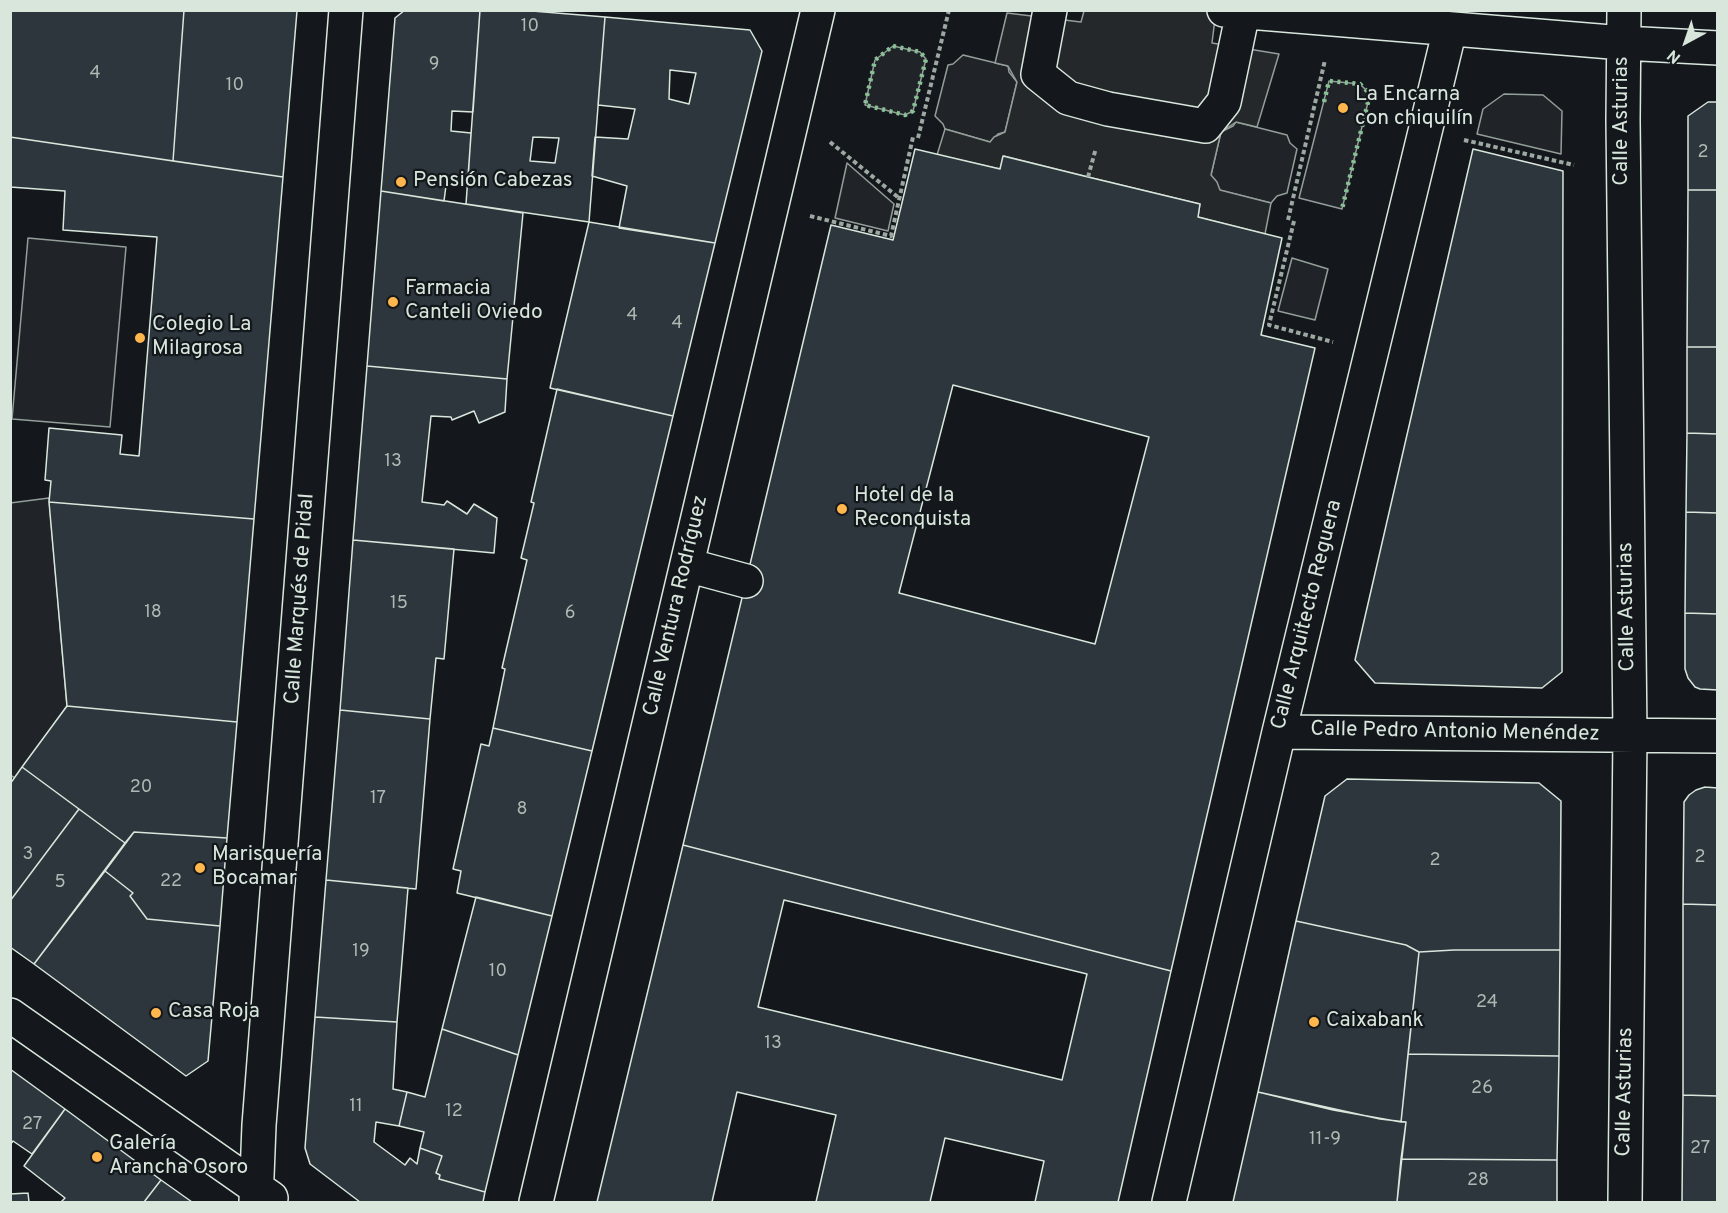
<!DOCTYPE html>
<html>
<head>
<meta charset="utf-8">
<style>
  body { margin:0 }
  #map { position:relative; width:1728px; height:1213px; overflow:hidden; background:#14181c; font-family:Overpass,sans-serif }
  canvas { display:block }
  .frame { position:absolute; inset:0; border:12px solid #d8e6dc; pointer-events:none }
  .north { position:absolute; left:1656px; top:12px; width:60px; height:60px; -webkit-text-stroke:4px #14181c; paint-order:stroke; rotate:220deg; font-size:16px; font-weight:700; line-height:24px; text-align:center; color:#d8e6dc }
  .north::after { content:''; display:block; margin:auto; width:21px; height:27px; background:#d8e6dc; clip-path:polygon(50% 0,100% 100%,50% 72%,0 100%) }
</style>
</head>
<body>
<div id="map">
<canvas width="1728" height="1213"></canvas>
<div class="frame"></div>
<div class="north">N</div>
</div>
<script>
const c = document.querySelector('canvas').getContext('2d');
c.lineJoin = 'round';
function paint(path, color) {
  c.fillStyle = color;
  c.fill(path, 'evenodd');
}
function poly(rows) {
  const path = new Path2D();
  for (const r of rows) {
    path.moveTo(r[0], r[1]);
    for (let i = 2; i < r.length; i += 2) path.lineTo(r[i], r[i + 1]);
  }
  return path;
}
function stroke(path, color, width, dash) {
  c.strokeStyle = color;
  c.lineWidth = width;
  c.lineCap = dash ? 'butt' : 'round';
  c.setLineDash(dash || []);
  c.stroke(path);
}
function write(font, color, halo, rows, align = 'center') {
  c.font = font + ' Overpass,sans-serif';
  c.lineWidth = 4.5;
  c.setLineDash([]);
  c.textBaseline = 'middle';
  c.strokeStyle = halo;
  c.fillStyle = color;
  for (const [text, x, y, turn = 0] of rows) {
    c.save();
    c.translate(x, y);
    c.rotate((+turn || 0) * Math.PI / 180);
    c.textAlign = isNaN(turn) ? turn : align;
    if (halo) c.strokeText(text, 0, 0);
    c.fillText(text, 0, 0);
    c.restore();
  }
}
const green = poly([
  [893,46,920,52,926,59,913,111,905,115,865,105,875,60,893,46],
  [963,55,1008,66,1009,72,1017,82,1005,132,998,134,990,142,945,129,943,124,935,116,948,65,953,64,963,55],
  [1329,81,1360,84,1370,94,1342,209,1299,198,1329,81],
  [1504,94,1543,95,1562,111,1561,154,1477,134,1483,109,1504,94],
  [1236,122,1287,135,1290,143,1297,149,1287,193,1277,196,1271,203,1219,190,1211,175,1221,132,1233,126,1236,122],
  [847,163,894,204,888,231,835,218,847,163],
  [28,238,126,247,110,427,12,419,28,238],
  [1292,258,1328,269,1315,320,1278,311,1292,258],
  [49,498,67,706,15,778,10,775,10,503,49,498]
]);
paint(green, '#202428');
stroke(green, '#939e99', 1.5);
const parking = poly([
  [1084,11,1216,11,1212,43,1279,54,1257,127,1236,122,1221,132,1211,175,1217,182,1220,190,1271,203,1265,234,1198,217,1200,204,1088,177,1004,156,1000,169,937,155,945,129,990,142,994,137,1005,132,1017,82,1008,66,995,63,1007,13,1081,22,1084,11]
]);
paint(parking, '#24282b');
stroke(parking, '#939e99', 1.5);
const building = poly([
  [10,10,184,10,173,161,10,137,10,10],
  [184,10,297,11,283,177,173,161,184,10],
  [405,10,480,10,473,112,452,111,451,131,471,133,468,180,447,178,444,201,381,191,395,18,405,10],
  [480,10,520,10,605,17,589,222,466,204,480,10],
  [533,137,559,138,555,163,530,161,533,137],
  [605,17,750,30,762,51,715,243,619,228,627,186,592,176,595,137,628,139,635,109,598,105,605,17],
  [670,70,696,73,689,104,669,99,670,70],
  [1708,102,1718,102,1718,190,1688,190,1688,116,1708,102],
  [10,137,283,177,254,519,49,502,51,481,45,480,49,428,122,435,120,454,139,456,157,237,63,230,65,191,10,187,10,137],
  [915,149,1000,169,1003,156,1088,177,1200,204,1198,217,1282,238,1261,335,1315,348,1171,971,683,845,831,225,893,240,915,149],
  [953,385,1149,437,1095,644,899,593,953,385],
  [1473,149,1563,171,1562,672,1542,688,1375,683,1355,660,1473,149],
  [1688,190,1718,190,1718,347,1687,347,1688,190],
  [381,191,523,213,507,379,367,366,381,191],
  [589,222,715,243,673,416,550,388,589,222],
  [1687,347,1718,347,1718,434,1687,433,1687,347],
  [367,366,507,379,505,412,479,423,474,411,452,420,451,417,431,416,422,502,444,505,447,501,467,514,474,504,497,518,494,553,353,540,367,366],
  [557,389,673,416,592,751,493,728,505,669,502,668,527,560,521,558,534,503,531,502,557,389],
  [1687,433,1718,434,1718,513,1686,512,1687,433],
  [49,502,254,519,237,722,67,706,49,502],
  [1686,512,1718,513,1718,614,1685,613,1686,512],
  [353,540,454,549,444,659,436,658,430,719,340,710,353,540],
  [1685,613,1718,614,1718,690,1700,689,1695,687,1688,678,1685,669,1685,613],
  [67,706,237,722,227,838,134,832,125,843,22,767,67,706],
  [340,710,430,719,416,889,326,880,340,710],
  [493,728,592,751,552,916,457,893,461,871,453,869,481,744,489,746,493,728],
  [22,767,79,809,10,901,10,784,22,767],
  [1347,779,1539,783,1561,801,1560,950,1454,950,1419,952,1406,945,1296,921,1325,796,1347,779],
  [1705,787,1718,788,1718,905,1683,904,1684,802,1689,795,1696,790,1705,787],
  [79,809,125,843,34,964,10,947,10,901,79,809],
  [134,832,227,838,220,926,147,919,130,896,133,893,105,871,134,832],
  [683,845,1171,971,1118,1202,1035,1202,1044,1161,945,1138,930,1202,816,1202,836,1115,737,1092,712,1202,597,1202,683,845],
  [784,900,1087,974,1062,1080,758,1007,784,900],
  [105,871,133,893,130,896,147,919,220,926,208,1061,186,1076,34,964,105,871],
  [326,880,408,888,397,1022,315,1017,326,880],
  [476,897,552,916,518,1055,442,1029,476,897],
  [1683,904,1718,905,1718,1096,1683,1095,1683,904],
  [1296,921,1406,945,1419,952,1401,1122,1333,1110,1258,1092,1296,921],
  [1454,950,1560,950,1559,1056,1408,1054,1419,952,1454,950],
  [315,1017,397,1022,393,1089,407,1092,399,1126,376,1122,374,1142,405,1165,410,1158,417,1164,420,1148,442,1156,436,1173,440,1175,439,1179,485,1192,483,1202,360,1202,310,1164,305,1148,315,1017],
  [442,1029,518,1055,485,1192,439,1179,440,1175,436,1173,442,1156,420,1148,424,1132,399,1126,407,1092,425,1097,442,1029],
  [1408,1054,1559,1056,1557,1160,1401,1159,1406,1122,1401,1122,1408,1054],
  [10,1069,65,1109,32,1154,13,1141,10,1145,10,1069],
  [1258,1092,1380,1119,1406,1122,1397,1202,1233,1202,1258,1092],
  [1683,1095,1718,1096,1718,1202,1682,1202,1683,1095],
  [65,1109,161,1180,144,1202,61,1202,65,1198,24,1166,65,1109],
  [1401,1159,1557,1160,1557,1202,1397,1202,1401,1159],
  [161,1180,192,1202,144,1202,161,1180],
  [28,1193,29,1202,10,1202,10,1194,28,1193]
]);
paint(building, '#2c363c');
stroke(building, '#d8e6dc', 1.5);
const minor = poly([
  [1050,10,1038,74,1068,98,1108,109,1205,126,1224,102,1243,12],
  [1224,10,1623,43,1718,48],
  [1624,10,1623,120,1630,735,1625,1202],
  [687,565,746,581],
  [1279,732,1718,736],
  [10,1015,271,1198],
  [256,1202,259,1125,346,10],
  [536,1202,818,10],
  [1169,1202,1279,732,1450,29]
]);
stroke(minor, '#d8e6dc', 36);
stroke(poly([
  [918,138,949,10],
  [1464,140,1574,165],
  [830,142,899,198],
  [1088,177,1096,148],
  [810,216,891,236,913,137],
  [1288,220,1325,60],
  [1294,221,1269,325,1333,342]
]), '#9da8a2', 4, [4.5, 3]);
stroke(minor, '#14181c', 33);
stroke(poly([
  [893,46,920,52,926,59,913,111,905,115,865,105,875,60,893,46],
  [1324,102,1329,81,1360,84,1370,94,1342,209]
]), '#8ac095', 4.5, [3, 4.5]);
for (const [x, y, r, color] of [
  [1343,108,6,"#ffb74d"],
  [401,182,6,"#ffb74d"],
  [393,302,6,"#ffb74d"],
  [140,338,6,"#ffb74d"],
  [842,509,6,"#ffb74d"],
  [200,868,6,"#ffb74d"],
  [156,1013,6,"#ffb74d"],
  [1314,1022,6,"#ffb74d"],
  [97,1157,6,"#ffb74d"]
]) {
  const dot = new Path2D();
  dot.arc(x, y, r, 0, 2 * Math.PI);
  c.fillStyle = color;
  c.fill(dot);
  stroke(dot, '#14181c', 2);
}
write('18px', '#adbab4', null, [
  ["10",530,27],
  ["9",434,65],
  ["4",95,74],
  ["10",235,86],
  ["2",1703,153],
  ["4",632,316],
  ["4",677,324],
  ["13",393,462],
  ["15",399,604],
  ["18",153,613],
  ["6",570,614],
  ["20",141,788],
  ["17",378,799],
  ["8",522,810],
  ["3",28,855],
  ["2",1700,858],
  ["2",1435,861],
  ["22",171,882],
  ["5",60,883],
  ["19",361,952],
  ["10",498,972],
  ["24",1487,1003],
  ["13",773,1044],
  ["26",1482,1089],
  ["11",356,1107],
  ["12",454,1112],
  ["27",32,1125],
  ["11-9",1325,1140],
  ["27",1700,1149],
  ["28",1478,1181]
]);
write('21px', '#d8e6dc', '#14181c', [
  ["La Encarna",1355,96],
  ["con chiquilín",1355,120],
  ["Pensión Cabezas",413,182],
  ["Farmacia",405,290],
  ["Canteli Oviedo",405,314],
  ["Colegio La",152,326],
  ["Milagrosa",152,350],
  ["Hotel de la",854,497],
  ["Reconquista",854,521],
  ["Marisquería",212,856],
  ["Bocamar",212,880],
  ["Casa Roja",168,1013],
  ["Caixabank",1326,1022],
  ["Galería",109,1145],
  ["Arancha Osoro",109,1169]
], 'left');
write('21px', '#d8e6dc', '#14181c', [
  ["Calle Asturias",1623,121,-90],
  ["Calle Marqués de Pidal",301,599,-86],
  ["Calle Ventura Rodríguez",677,606,-77],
  ["Calle Asturias",1628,607,-91],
  ["Calle Arquitecto Reguera",1308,615,-76],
  ["Calle Pedro Antonio Menéndez",1455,733,1],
  ["Calle Asturias",1626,1092,-89]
]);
</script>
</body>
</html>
